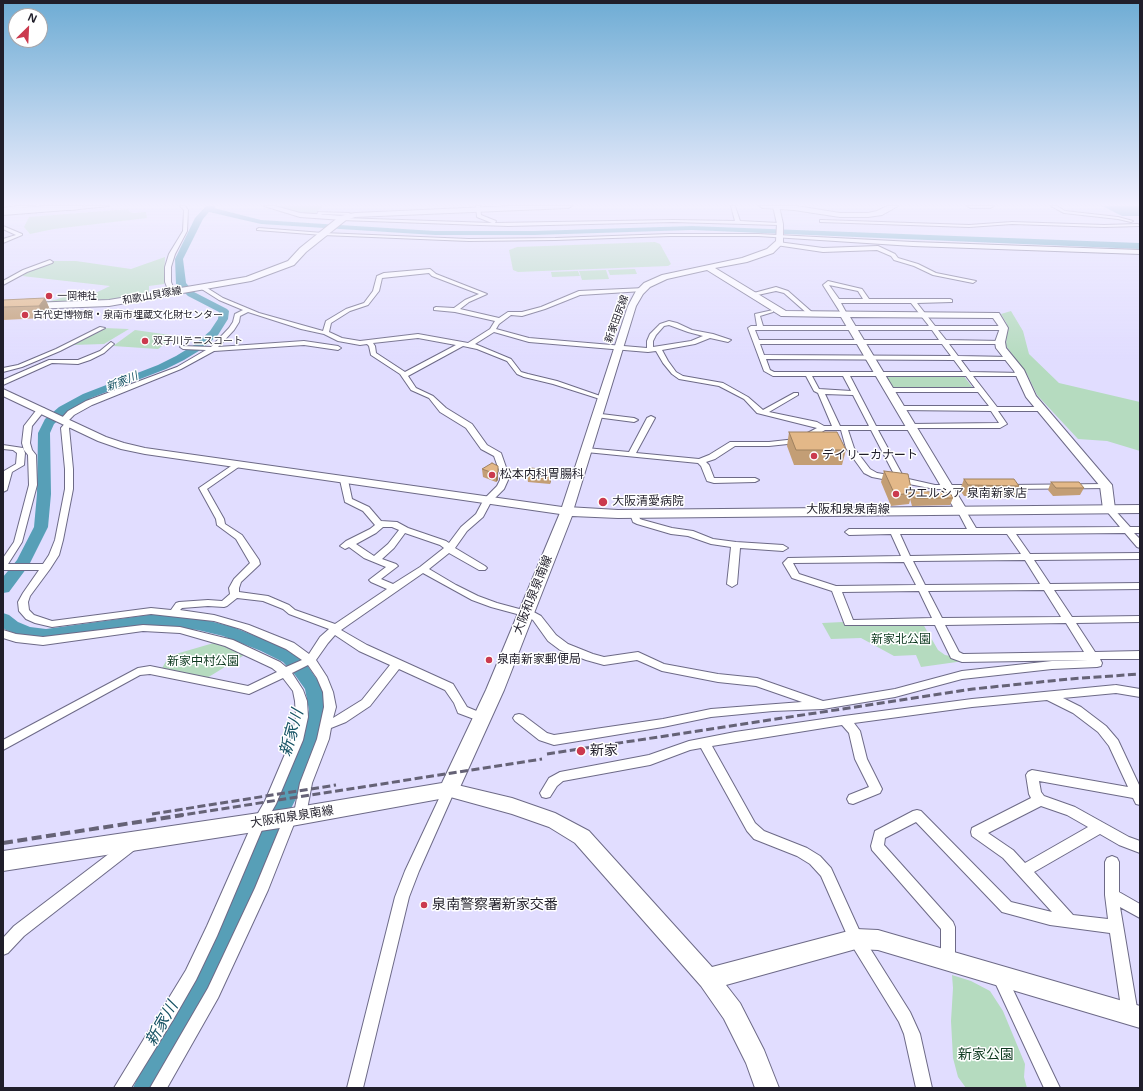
<!DOCTYPE html>
<html>
<head>
<meta charset="utf-8">
<style>
  body { margin:0 }
  #map { position:relative; width:1143px; height:1091px; overflow:hidden; background:#e1ddff; font-family:"Noto Sans",sans-serif }
  canvas { display:block }
  .frame { position:absolute; inset:0; border:4px solid #201e2a; pointer-events:none }
  .north { position:absolute; left:8px; top:8px; width:40px; height:40px; box-sizing:border-box; background:#fff; border:1px solid #a6a5aa; border-radius:50%; rotate:24deg; font-size:11px; font-weight:700; line-height:16px; text-align:center; color:#201e2a }
  .north::after { content:''; display:block; margin:auto; width:14px; height:18px; background:#cb3a4e; clip-path:polygon(50% 0,100% 100%,50% 72%,0 100%) }
</style>
</head>
<body>
<div id="map">
<canvas width="1143" height="1091"></canvas>
<div class="frame"></div>
<div class="north">N</div>
</div>
<script>
const c = document.querySelector('canvas').getContext('2d');
c.lineJoin = 'round';
function paint(path, color) {
  c.fillStyle = color;
  c.fill(path, 'evenodd');
}
function poly(rows) {
  const path = new Path2D();
  for (const r of rows) {
    path.moveTo(r[0], r[1]);
    for (let i = 2; i < r.length; i += 2) path.lineTo(r[i], r[i + 1]);
  }
  return path;
}
function stroke(path, color, width, dash) {
  c.strokeStyle = color;
  c.lineWidth = width;
  c.lineCap = dash ? 'butt' : 'round';
  c.setLineDash(dash || []);
  c.stroke(path);
}
function write(font, color, halo, rows, align = 'center') {
  c.font = font + ' "Noto Sans","Noto Sans JP",sans-serif';
  c.lineWidth = 3;
  c.setLineDash([]);
  c.textBaseline = 'middle';
  c.strokeStyle = halo;
  c.fillStyle = color;
  for (const [text, x, y, turn = 0] of rows) {
    c.save();
    c.translate(x, y);
    c.rotate((+turn || 0) * Math.PI / 180);
    c.textAlign = isNaN(turn) ? turn : align;
    if (halo) c.strokeText(text, 0, 0);
    c.fillText(text, 0, 0);
    c.restore();
  }
}
paint(poly([
  [273,206,323,206,315,214,312,215],
  [128,209,130,212,133,213,146,212,147,218,54,229,30,234,24,227,29,217],
  [655,242,660,244,671,264,668,266,518,272,513,270,509,250,517,247],
  [165,257,164,284,149,286,149,293,115,301,3,305,3,303,51,301,67,296,89,296,110,286,22,276,32,269,53,261,76,261,131,269],
  [635,269,637,274,610,275,608,270],
  [606,270,609,279,582,280,579,271],
  [578,271,580,276,552,277,551,272],
  [1011,311,1023,331,1029,354,1059,383,1140,402,1140,451,1107,441,1078,439,1037,395,1027,374,1006,346,1007,324,1001,314],
  [104,328,129,329,104,344,72,345],
  [135,330,177,336,158,349,113,346],
  [883,374,963,375,973,388,892,389],
  [843,622,844,625,923,624,938,650,945,655,971,660,921,667,916,655,894,656,861,638,831,639,822,623],
  [217,642,246,654,207,678,161,670,169,656],
  [952,975,971,981,990,991,1003,1011,1025,1064,1024,1077,1027,1088,966,1088,958,1077,953,1058,951,1021,953,988]
]), '#b5dbbf');
paint(poly([
  [1102,206,1140,206,1140,216,1122,216]
]), '#579fb7');
paint(poly([
  [206,206,216,206,214,208,261,220,435,231,534,231,692,226,1140,243,1140,249,692,230,534,235,435,235,261,224,209,212,203,219,183,259,186,283,194,292,227,309,229,311,228,319,218,335,202,349,184,360,166,369,91,398,67,413,54,424,50,433,51,494,48,527,29,565,9,592,3,593,3,577,17,560,34,527,37,494,38,433,45,419,59,407,83,394,158,365,176,356,194,345,210,331,218,319,219,312,188,296,176,284,175,259,195,218,206,206],
  [3,613,9,615,18,622,30,627,46,629,155,614,198,618,233,627,273,643,295,654,307,665,323,688,327,710,322,737,308,775,274,842,250,911,207,1006,162,1088,133,1088,137,1079,189,988,229,908,253,841,288,774,302,737,309,710,305,689,295,675,283,662,261,651,223,636,198,630,155,626,46,641,28,638,6,630,3,628,3,613]
]), '#579fb7');
const street = poly([
  [17,206,35,206,3,210,3,208,17,206],
  [87,206,109,206,69,210,67,209,87,206],
  [180,206,185,206,188,210,187,231,175,254,171,267,171,282,175,292,172,294,169,292,165,282,165,267,169,254,183,231,184,210,180,206],
  [476,206,480,206,481,215,496,221,495,223,673,220,735,221,731,206,735,206,740,221,779,223,781,224,779,225,673,222,508,226,342,220,340,219,342,218,492,223,477,217,476,206],
  [1051,206,1057,206,1065,211,1118,217,1133,221,1131,222,1118,219,1064,213,1051,206],
  [318,212,349,213,351,214,349,215,322,214,318,218,316,217,318,212],
  [822,220,969,225,1012,222,1104,225,1138,224,1140,226,1104,227,1012,224,969,227,820,222,820,220,822,220],
  [3,226,22,234,22,235,3,243,3,239,16,235,3,229,3,226],
  [259,228,323,233,469,239,555,238,670,234,758,234,913,242,1140,250,1140,254,913,246,758,236,670,236,555,240,469,241,323,235,257,230,257,229,259,228],
  [778,242,823,248,878,246,895,254,898,258,918,264,936,273,976,281,973,283,933,275,914,266,894,260,891,256,877,250,823,252,776,245,776,243,778,242],
  [50,260,53,262,52,263,27,272,3,285,3,281,23,270,50,260],
  [430,269,436,274,487,294,469,302,460,309,499,318,508,312,522,312,541,307,579,291,645,288,646,289,643,291,580,295,545,309,522,316,511,315,499,324,496,329,529,338,647,348,647,341,650,334,660,324,669,321,677,323,692,330,713,334,731,340,728,342,710,338,695,344,662,350,668,361,676,372,683,376,723,383,748,397,763,410,794,393,798,393,798,395,769,412,817,422,824,426,832,426,818,393,814,391,806,376,773,376,764,371,748,328,751,326,757,326,755,314,773,310,773,312,760,316,763,326,929,326,911,303,841,303,847,314,842,315,823,285,828,281,862,289,869,299,950,299,952,300,952,302,917,303,935,326,1004,326,1007,328,1004,330,938,330,946,340,1002,341,1003,342,1000,344,949,344,958,356,1011,357,1011,359,1009,360,961,360,970,372,1023,373,1024,374,1021,376,973,376,997,407,1041,407,1045,409,1041,411,998,411,1007,424,1000,428,916,428,912,430,878,430,904,478,935,485,975,485,976,487,975,489,935,489,872,477,864,473,846,448,841,430,825,430,809,440,797,443,769,446,735,446,715,459,706,462,709,465,714,478,755,478,759,480,755,482,714,483,707,481,701,466,698,463,586,452,582,450,586,448,629,452,647,418,651,416,655,418,636,453,699,459,709,455,730,442,769,442,796,439,817,428,757,413,744,399,719,386,679,379,672,374,663,363,656,351,648,352,529,342,494,332,475,344,511,359,521,372,528,374,557,381,606,398,604,399,600,399,553,384,524,377,517,374,507,361,477,349,463,346,408,376,416,388,433,396,446,408,472,424,487,445,501,453,508,473,508,480,504,489,491,502,483,517,467,531,455,548,485,566,487,568,485,570,479,570,449,553,429,569,456,585,478,596,497,603,523,610,530,610,541,616,556,635,568,644,593,654,604,657,638,652,664,664,718,674,757,678,823,701,895,689,962,671,1052,661,1088,660,962,662,951,658,935,625,845,625,832,591,792,578,783,563,788,558,901,556,891,534,849,535,845,532,849,529,967,529,957,510,961,507,964,508,976,528,1120,527,1105,509,1109,506,1112,507,1130,527,1140,527,1140,533,1134,533,1140,539,1140,548,1137,547,1125,533,1016,534,1030,554,1140,553,1140,559,1034,560,1050,584,1140,583,1140,589,1054,590,1072,617,1140,616,1140,622,1076,623,1095,652,1140,651,1140,659,1100,659,1102,663,1101,666,1097,667,1052,669,962,679,895,697,823,709,773,711,711,717,663,727,554,745,539,740,515,721,513,718,515,715,519,714,523,715,547,733,554,735,663,719,711,709,802,702,756,686,718,682,662,671,637,660,604,665,586,660,560,650,548,641,533,620,528,617,491,607,472,600,423,573,341,630,367,645,453,684,467,707,486,715,488,718,486,721,482,722,458,713,454,703,445,690,399,669,370,706,346,722,331,728,329,739,312,783,306,815,304,819,300,820,296,819,268,890,218,998,167,1088,150,1088,208,988,255,888,286,813,290,812,294,813,300,783,317,739,324,707,323,692,317,678,308,665,292,673,303,690,307,701,308,717,303,740,276,804,264,825,217,936,196,980,173,1020,131,1088,114,1088,186,970,207,926,253,822,265,801,291,740,296,717,295,701,293,691,283,678,249,694,150,674,140,675,3,750,3,740,138,668,150,666,248,686,277,672,272,668,225,646,180,633,143,631,43,645,16,642,3,638,3,630,16,634,43,637,143,625,180,627,233,640,280,662,286,667,302,660,286,649,241,629,214,621,151,614,52,627,35,623,26,619,19,611,18,602,23,593,39,570,3,570,3,558,14,542,29,485,28,455,24,450,22,443,24,426,38,408,44,408,45,410,32,426,30,443,32,450,36,455,37,485,22,542,8,564,43,564,49,555,55,540,65,489,65,469,61,428,67,421,70,421,74,423,69,428,73,469,73,489,63,540,59,555,50,569,30,596,28,602,29,610,34,615,52,621,151,608,171,610,176,603,179,602,208,600,222,601,230,594,229,588,234,579,250,563,236,539,217,525,216,519,199,488,237,462,240,462,241,464,240,466,207,489,224,519,225,524,242,535,259,560,260,564,258,566,241,582,239,588,239,592,268,596,289,605,295,610,335,624,387,589,371,582,369,580,386,567,364,558,349,547,345,549,340,546,346,541,370,529,375,525,363,511,345,502,340,480,341,478,344,478,348,480,352,499,369,507,381,521,397,522,408,528,446,541,449,543,461,527,476,514,484,499,497,486,500,480,500,473,494,456,481,449,466,428,440,412,429,398,411,390,400,374,371,355,369,346,367,344,360,345,338,341,324,334,301,329,248,312,240,316,239,322,234,330,218,347,304,341,338,346,341,348,338,350,304,345,214,351,181,369,92,405,74,415,67,422,64,422,60,420,68,411,86,401,177,367,206,350,183,349,180,347,181,346,211,347,229,328,233,322,235,314,243,310,219,300,200,288,200,286,204,286,223,298,259,313,323,331,326,321,346,309,364,303,373,291,377,276,384,273,430,269],
  [429,273,432,276,479,294,465,300,454,308,436,307,434,308,434,310,455,312,495,321,490,329,468,343,418,334,360,341,342,338,329,332,331,323,350,311,368,305,379,291,382,278,429,273],
  [829,285,858,291,863,299,839,299,829,285],
  [669,325,688,332,703,336,691,341,653,347,653,341,656,335,664,326,669,325],
  [755,330,932,330,939,340,759,340,755,330],
  [418,338,456,345,405,372,376,353,375,346,373,343,418,338],
  [760,344,942,344,951,356,764,355,760,344],
  [766,359,954,360,963,372,774,372,770,370,766,359],
  [812,376,843,376,851,391,819,389,812,376],
  [850,376,966,376,975,388,889,388,886,390,889,392,978,392,989,406,900,406,896,408,900,410,991,411,999,423,911,424,907,426,876,426,850,376],
  [825,394,853,395,869,426,840,426,825,394],
  [848,430,871,430,895,476,877,473,870,469,854,448,848,430],
  [383,527,392,527,399,530,388,544,374,556,356,544,376,533,383,527],
  [405,533,440,545,444,548,420,567,393,584,381,579,398,566,396,564,382,559,394,548,405,533],
  [900,534,1007,534,1021,554,910,556,900,534],
  [1025,560,1040,584,925,585,913,561,1025,560],
  [904,562,916,585,836,586,799,574,793,563,904,562],
  [1044,590,1061,617,942,618,928,591,1044,590],
  [919,591,932,618,853,620,842,592,919,591],
  [237,598,263,601,283,609,289,614,329,629,320,637,309,654,294,643,249,625,214,615,180,610,182,608,208,606,224,607,227,606,237,598],
  [1066,623,1084,652,963,654,959,652,945,625,1066,623],
  [335,635,359,651,390,665,362,700,333,718,336,707,333,692,327,677,316,660,328,643,335,635],
  [776,287,788,291,813,313,813,315,809,315,784,293,776,291,753,296,750,294,776,287],
  [100,327,105,328,60,351,22,367,3,372,3,368,18,365,56,349,100,327],
  [111,342,114,344,104,353,90,360,78,364,52,363,3,385,3,380,49,360,78,360,100,351,111,342],
  [593,413,634,418,638,420,634,422,596,417,593,417,593,413],
  [3,445,23,448,25,453,24,465,12,472,7,490,3,492,4,471,16,464,17,453,13,450,3,449,3,445],
  [1106,484,1109,484,1110,486,1109,488,1007,489,1003,487,1007,485,1106,484],
  [634,511,637,512,640,519,643,520,672,528,693,531,713,539,736,542,783,545,788,548,783,551,740,548,737,584,732,587,727,584,731,547,711,544,688,536,671,534,637,524,633,522,630,514,634,511],
  [1116,685,1140,689,1140,697,1116,693,1063,698,1081,707,1106,726,1118,740,1140,787,1140,805,1136,804,1133,798,1039,781,1041,792,1044,796,1075,807,1129,837,1140,841,1140,853,1119,845,1100,834,1034,872,1073,915,1108,919,1105,895,1105,862,1107,858,1112,856,1117,858,1119,862,1119,892,1140,904,1140,918,1120,907,1138,1014,1135,1019,1130,1022,1125,1019,1122,1014,1110,933,1050,925,1002,912,916,822,885,838,884,845,953,922,955,927,955,961,953,966,948,968,943,966,941,961,941,929,872,850,871,846,875,831,913,811,917,810,921,811,1011,902,1052,912,1003,858,972,836,971,832,972,828,1031,798,1029,794,1026,775,1028,772,1032,770,1128,787,1109,746,1098,732,1073,713,1047,700,972,707,854,723,860,731,867,759,882,789,880,793,853,804,849,803,847,799,849,795,869,787,855,759,849,733,842,725,712,746,755,823,764,831,807,848,820,856,831,868,861,934,910,1012,920,1034,932,1088,916,1088,904,1034,899,1022,851,944,821,876,810,864,797,856,754,839,747,831,701,748,690,750,650,765,563,781,557,786,550,797,546,798,542,797,540,793,549,778,560,772,649,755,689,741,735,732,844,716,972,699,1116,685],
  [1041,806,1067,815,1088,827,1025,863,1013,850,988,833,1041,806],
  [449,785,453,786,455,790,419,871,409,897,363,1088,347,1088,395,897,405,871,443,790,445,786,449,785],
  [132,838,137,840,138,844,137,848,24,936,8,953,3,955,3,938,14,926,127,840,132,838],
  [1000,971,1005,973,1060,1088,1044,1088,993,978,995,973,1000,971]
]);
const secondary = poly([
  [264,206,275,206,300,213,343,216,346,218,343,220,300,217,264,206],
  [773,206,779,206,783,224,783,243,773,253,747,262,715,268,786,311,999,313,1008,328,1005,342,1006,348,1024,370,1036,396,1112,485,1115,509,1113,512,1105,512,1103,509,1100,486,1026,397,1014,371,996,348,995,342,1000,328,993,318,850,317,967,510,965,513,961,514,957,513,955,510,841,317,781,316,707,270,667,279,650,287,643,294,636,306,573,511,571,514,567,515,145,454,121,449,98,441,3,396,3,389,106,437,124,443,145,448,562,507,628,306,636,291,644,283,662,275,742,258,767,249,776,241,777,224,773,206],
  [449,783,512,798,555,813,589,831,712,967,856,929,878,930,1140,1006,1140,1028,878,950,856,949,726,985,740,1003,764,1050,779,1088,755,1088,746,1063,724,1019,701,986,575,843,549,827,512,814,443,795,440,790,443,785,449,783]
]);
const primary = poly([
  [509,206,572,206,568,208,355,217,346,220,306,252,294,265,251,281,109,306,3,310,3,304,109,300,246,277,288,261,300,248,340,216,355,213,509,206],
  [759,206,797,206,840,213,868,213,877,211,887,206,898,206,882,215,868,217,840,217,794,210,763,208,759,206],
  [967,206,994,206,990,208,971,208,967,206],
  [1140,505,1140,513,618,518,572,516,504,690,456,796,286,827,3,871,3,851,286,809,442,783,486,690,562,508,567,507,618,510,1140,505]
]);
const highway = poly([
  [44,206,83,206,79,209,3,215,3,209,44,206]
]);
stroke(street, '#6d6a87', 2);
stroke(secondary, '#6d6a87', 2);
stroke(primary, '#6d6a87', 2);
stroke(highway, '#6d6a87', 2);
paint(street, '#fff');
paint(secondary, '#fff');
paint(primary, '#fff');
paint(highway, '#fff');
stroke(poly([
  [547,754,973,689,1069,679,1140,674],
  [152,814,336,785],
  [176,816,542,759]
]), '#656276', 3, [8, 3.5]);
stroke(poly([
  [3,843,183,815]
]), '#656276', 4, [10, 4.5]);
paint(poly([
  [45,298,50,310,44,318,3,320,3,300],
  [789,432,846,450,842,465,794,465,787,446],
  [482,469,498,474,498,480,496,482,483,477],
  [552,470,552,477,550,484,528,482,527,474],
  [884,471,912,493,909,504,891,506,881,482],
  [964,479,1019,486,1015,497,964,496,960,490],
  [1051,482,1084,488,1080,495,1053,496,1048,490],
  [913,491,953,498,950,505,912,506,910,499]
]), '#c39e75');
paint(poly([
  [45,298,50,310,44,318,39,306],
  [498,466,498,480,496,482,496,474],
  [552,470,552,477,550,484,550,476]
]), '#9f815f');
const building = poly([
  [45,298,39,306,3,307,3,300,45,298],
  [789,432,837,432,846,450,796,450,789,432],
  [492,463,498,466,498,472,496,474,482,469,492,463],
  [530,468,552,470,550,476,527,474,530,468],
  [884,471,908,474,912,493,895,495,884,471],
  [964,479,1014,479,1019,486,968,485,964,479],
  [1051,482,1079,482,1084,488,1056,488,1051,482],
  [913,491,950,493,953,498,914,498,913,491]
]);
paint(building, '#e3b888');
stroke(building, '#9f815f', 1);
const sky = c.createLinearGradient(0, 0, 0, 359);
sky.addColorStop(0, '#6eacd4');
sky.addColorStop(0.57, '#f2f0ff');
sky.addColorStop(1, '#f2f0ff00');
c.fillStyle = sky;
c.fillRect(0, 0, 1143, 359);
for (const [x, y, r, color] of [
  [49,296,4,"#cb3a4e"],
  [25,315,4,"#cb3a4e"],
  [145,341,4,"#cb3a4e"],
  [814,456,4,"#cb3a4e"],
  [492,475,4,"#cb3a4e"],
  [896,494,4,"#cb3a4e"],
  [603,502,5,"#cb3a4e"],
  [489,660,4,"#cb3a4e"],
  [581,751,5,"#cb3a4e"],
  [424,905,4,"#cb3a4e"]
]) {
  const dot = new Path2D();
  dot.arc(x, y, r, 0, 2 * Math.PI);
  c.fillStyle = color;
  c.fill(dot);
  stroke(dot, '#fff', 1.5);
}
write('10px', '#201e2a', '#fff', [
  ["一岡神社",57,296],
  ["古代史博物館・泉南市埋蔵文化財センター",33,315],
  ["双子川テニスコート",153,341]
], 'left');
write('10px', '#201e2a', '#fff', [
  ["和歌山貝塚線",152,296,-10],
  ["新家田尻線",617,319,-70]
]);
write('italic 11px', '#165264', '#fff', [
  ["新家川",122,382,-22]
]);
write('12px', '#201e2a', '#fff', [
  ["デイリーカナート",822,456],
  ["松本内科胃腸科",500,475],
  ["ウエルシア 泉南新家店",904,494],
  ["大阪清愛病院",612,502],
  ["泉南新家郵便局",497,660]
], 'left');
write('12px', '#201e2a', '#fff', [
  ["大阪和泉泉南線",848,510],
  ["大阪和泉泉南線",533,595,-68],
  ["大阪和泉泉南線",292,817,-9]
]);
write('12px', '#0d391f', '#fff', [
  ["新家北公園",901,640],
  ["新家中村公園",203,662]
]);
write('14px', '#201e2a', '#fff', [
  ["新家",590,751],
  ["泉南警察署新家交番",432,905]
], 'left');
write('14px', '#0d391f', '#fff', [
  ["新家公園",986,1055]
]);
write('italic 16px', '#165264', '#fff', [
  ["新家川",292,733,-74],
  ["新家川",162,1024,-60]
]);
</script>
</body>
</html>
